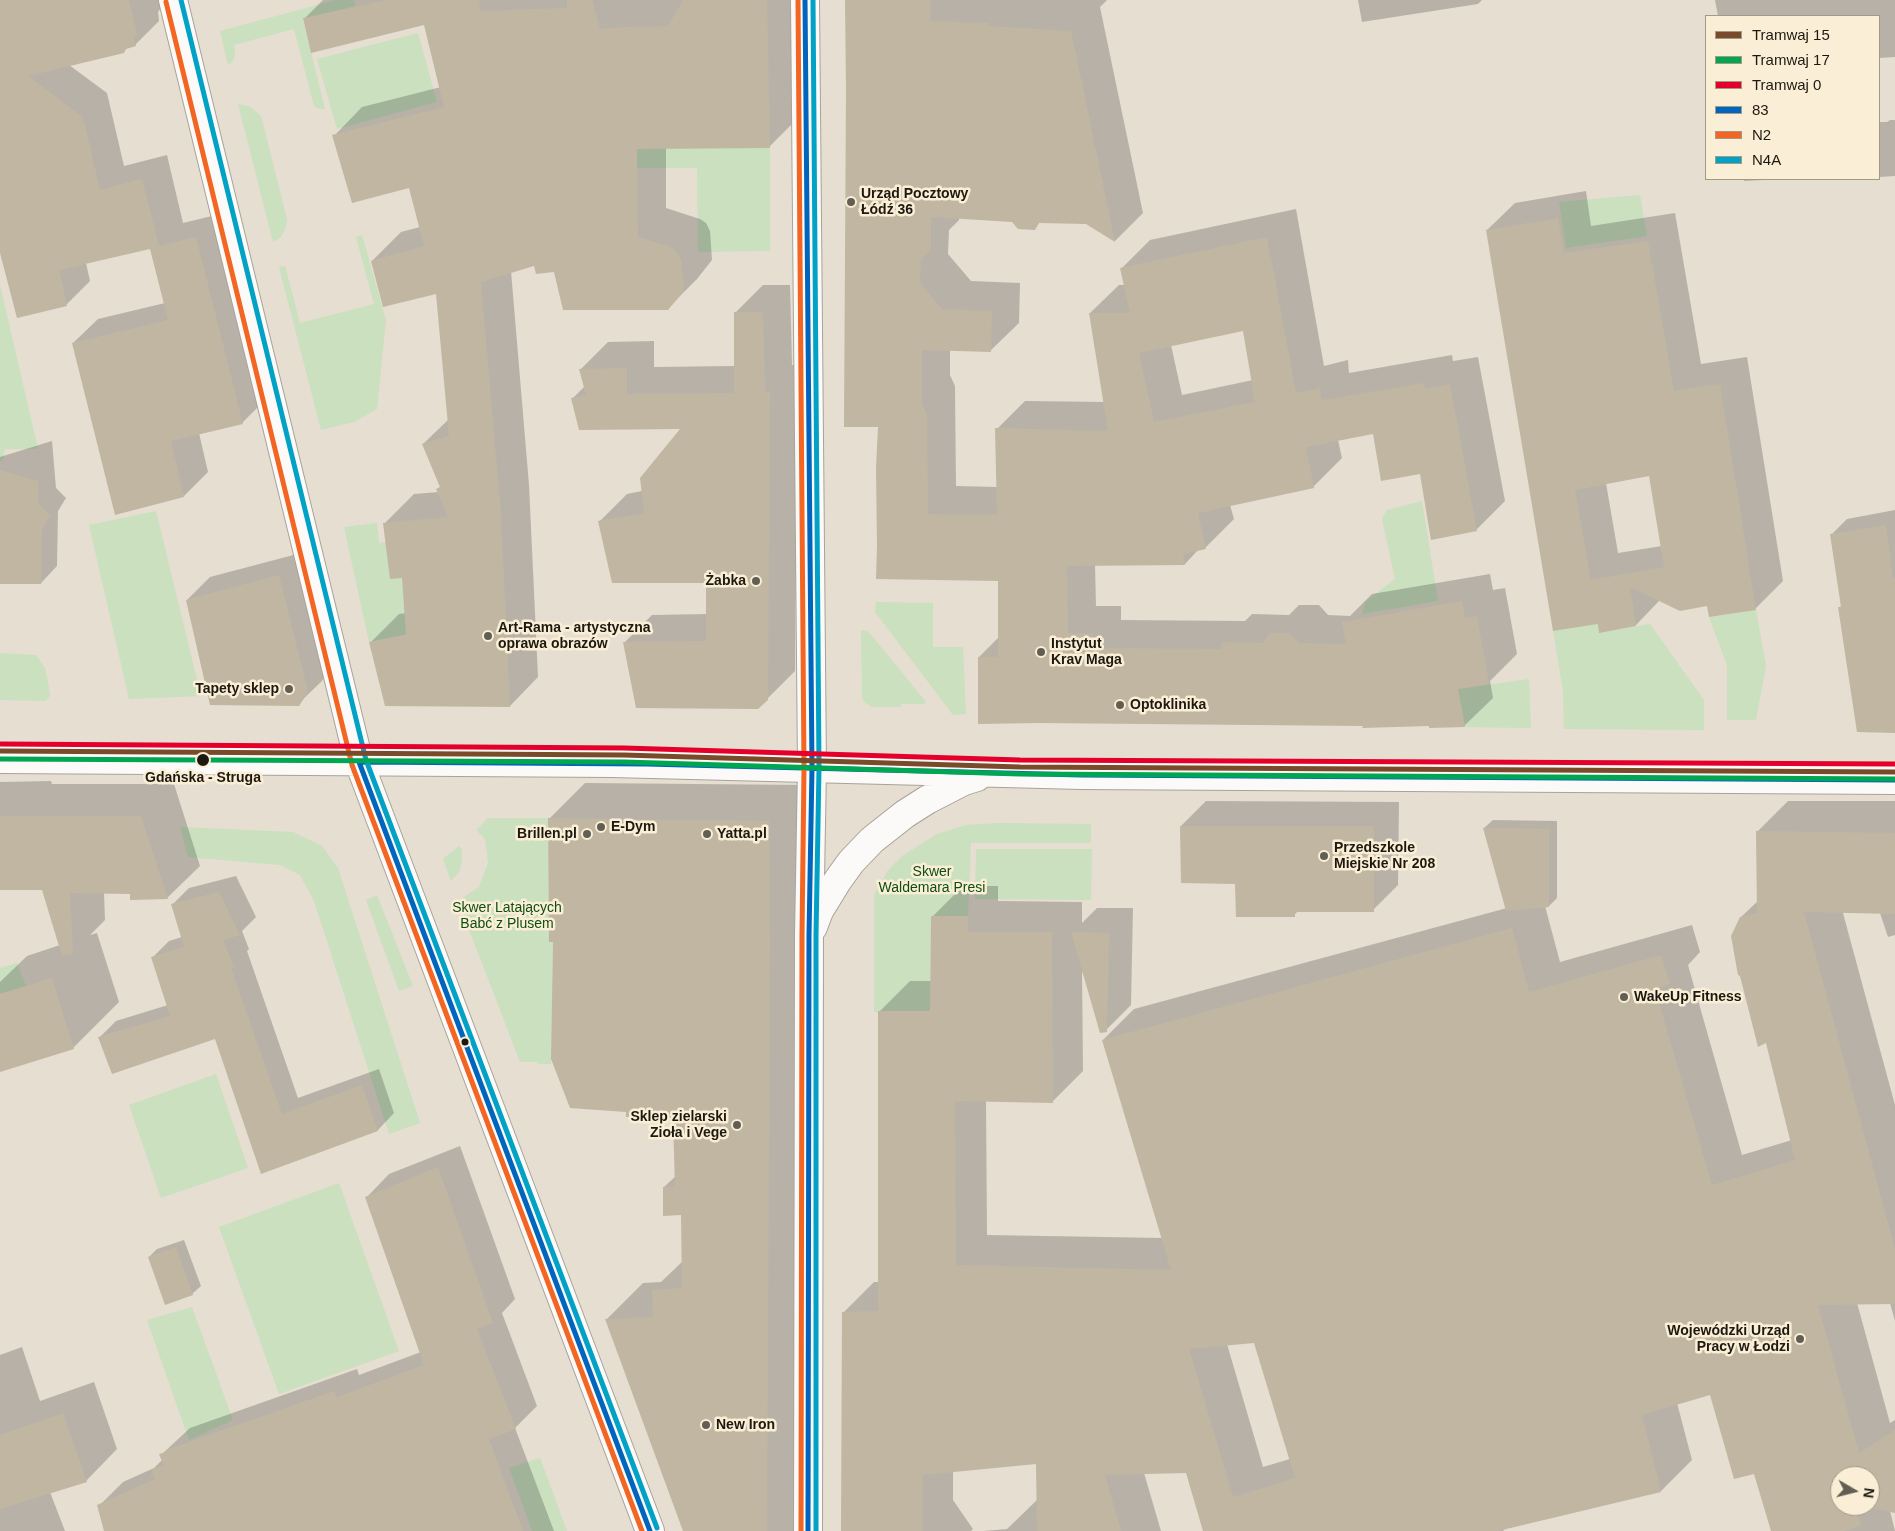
<!DOCTYPE html>
<html>
<head>
<meta charset="utf-8">
<style>
  body { margin:0 }
  #map { position:relative; width:1895px; height:1531px; overflow:hidden; background:#e5ded1; font-family:Helvetica,sans-serif }
  canvas { display:block }
  .legend { position:absolute; left:1705px; top:15px; width:175px; height:165px; box-sizing:border-box; background:#faefd6; border:1px solid #a29987; margin:0; padding:6px 9px; list-style:none; font-size:15px; color:#1d1911 }
  .legend li { display:flex; align-items:center; gap:10px; height:25px }
  .legend b { width:25px; border:1px solid #a29987 }
  .north { position:absolute; left:1830px; top:1466px; width:50px; height:50px; box-sizing:border-box; background:#faefd6; border:1px solid #a29987; border-radius:50%; rotate:98deg; font-size:14px; font-weight:700; line-height:20px; text-align:center; color:#1d1911 }
  .north::after { content:''; display:block; margin:auto; width:18px; height:22px; background:#635e54; clip-path:polygon(50% 0,100% 100%,50% 72%,0 100%) }
</style>
</head>
<body>
<div id="map">
<canvas width="1895" height="1531"></canvas>
<ul class="legend">
<li><b style="height:6px;background:#7a4b2a"></b>Tramwaj 15</li>
<li><b style="height:6px;background:#00a651"></b>Tramwaj 17</li>
<li><b style="height:6px;background:#e4002b"></b>Tramwaj 0</li>
<li><b style="height:6px;background:#0065bd"></b>83</li>
<li><b style="height:6px;background:#f26522"></b>N2</li>
<li><b style="height:6px;background:#01a2c5"></b>N4A</li>
</ul>
<div class="north">N</div>
</div>
<script>
const c = document.querySelector('canvas').getContext('2d');
c.lineJoin = 'round';
function paint(path, color) {
  c.fillStyle = color;
  c.fill(path, 'evenodd');
}
function poly(rows) {
  const path = new Path2D();
  for (const r of rows) {
    path.moveTo(r[0], r[1]);
    for (let i = 2; i < r.length; i += 2) path.lineTo(r[i], r[i + 1]);
  }
  return path;
}
function stroke(path, color, width, dash) {
  c.strokeStyle = color;
  c.lineWidth = width;
  c.lineCap = dash ? 'butt' : 'round';
  c.setLineDash(dash || []);
  c.stroke(path);
}
function write(font, color, halo, rows, align = 'center') {
  c.font = font + ' Helvetica,sans-serif';
  c.lineWidth = 5;
  c.setLineDash([]);
  c.textBaseline = 'middle';
  c.strokeStyle = halo;
  c.fillStyle = color;
  for (const [text, x, y, turn = 0] of rows) {
    c.save();
    c.translate(x, y);
    c.rotate((+turn || 0) * Math.PI / 180);
    c.textAlign = isNaN(turn) ? turn : align;
    if (halo) c.strokeText(text, 0, 0);
    c.fillText(text, 0, 0);
    c.restore();
  }
}
paint(poly([
  [336,0,354,0,355,6,303,19,325,109,319,109,314,106,294,29,234,45,235,54,233,61,228,65,220,31],
  [418,33,437,102,337,129,317,59],
  [238,104,249,106,261,116,287,220,285,230,280,238,273,242],
  [667,148,770,148,770,251,698,252,697,168,637,168,637,149],
  [1640,195,1647,236,1566,248,1559,202],
  [362,235,386,320,377,409,354,422,321,430,279,267,285,266,300,323,374,304,356,237],
  [0,285,38,449,5,449,3,460,0,461],
  [1422,501,1438,601,1362,614,1365,602,1395,579,1382,519,1387,510],
  [156,511,201,696,129,699,89,525],
  [377,523,379,543,386,542,390,579,402,578,407,634,369,642,344,527],
  [876,602,933,603,933,647,963,647,966,714,953,715,875,612],
  [1756,610,1766,666,1756,720,1727,720,1727,665,1709,617],
  [1598,624,1613,630,1650,624,1704,700,1704,730,1564,729,1563,691,1553,631],
  [861,630,868,631,926,702,924,704,901,704,901,707,872,707,864,702,862,697],
  [0,653,36,655,45,668,48,681,50,696,46,701,0,700],
  [1529,679,1531,728,1465,727,1458,689],
  [488,818,548,818,549,942,553,942,551,1064,538,1064,537,1062,520,1062,458,901,479,887,488,863,485,839,476,830],
  [1000,823,1091,824,1091,843,971,843,968,916,931,917,930,1011,874,1012,874,895,888,870,902,856,937,834,966,825],
  [180,827,293,832,322,846,338,868,420,1123,389,1134,314,901,300,875,280,865,188,857],
  [459,846,462,850,462,863,459,872,451,881,443,859],
  [976,849,1092,849,1091,900,975,899],
  [377,895,413,986,399,991,366,900],
  [17,963,26,986,0,994,0,968],
  [216,1074,248,1168,161,1198,129,1105],
  [339,1183,399,1351,279,1394,219,1227],
  [192,1307,233,1420,189,1440,147,1320],
  [540,1458,567,1531,532,1531,509,1468]
]), '#cae0bf');
paint(poly([
  [0,0,159,0,161,8,158,12,159,21,135,45,69,65,107,93,124,166,167,155,183,223,220,214,266,399,242,423,199,433,208,472,184,496,73,343,98,319,165,303,151,247,86,263,90,281,66,305,0,241],
  [323,0,796,0,798,118,769,147,666,147,666,208,700,219,706,223,710,231,712,260,697,279,667,309,535,264,511,271,529,485,538,677,510,706,370,643,399,614,406,613,403,577,385,523,414,494,439,492,438,489,441,486,423,444,449,419,437,292,372,261,401,232,420,227,410,187,334,136,362,107,441,87,425,23,304,19],
  [847,0,1107,0,1100,7,1143,213,1115,241,1087,223,1041,221,1034,228,1012,220,959,217,959,220,949,230,948,254,971,281,1020,283,1019,323,990,351,950,350,950,375,955,386,956,486,997,487,997,429,1025,401,1105,402,1090,313,1119,285,1125,285,1122,268,1150,240,1296,209,1324,366,1348,360,1349,373,1452,355,1453,361,1478,357,1505,501,1476,530,1421,473,1374,433,1338,440,1342,458,1313,487,1230,505,1234,519,1205,548,1199,549,1185,564,1095,565,1096,606,1121,606,1121,620,1245,621,1252,614,1289,615,1299,605,1319,605,1328,615,1350,616,1372,594,1490,574,1493,590,1505,588,1517,654,1490,681,1493,698,1464,726,1364,724,979,657,999,637,999,579,877,578,879,425],
  [1244,329,1253,380,1182,395,1171,345],
  [1358,0,1482,0,1478,4,1362,22],
  [1715,0,1895,0,1895,57,1879,58,1879,16,1718,16],
  [1890,120,1895,120,1895,176,1879,177,1879,122,1887,122],
  [1744,179,1783,179,1744,181],
  [1586,191,1591,226,1675,213,1701,364,1747,357,1783,581,1756,608,1660,600,1636,625,1600,631,1487,230,1515,203],
  [1650,474,1662,546,1618,553,1606,483],
  [763,285,790,285,792,365,797,365,795,671,758,708,625,642,652,615,707,614,707,582,600,521,627,494,642,491,683,428,573,398,585,386,580,370,608,342,654,341,654,367,735,366,735,313],
  [52,441,56,488,66,498,58,511,57,566,41,583,0,582,0,457],
  [1895,510,1895,731,1839,608,1842,605,1831,535,1847,519],
  [301,553,330,668,322,681,298,704,187,600,210,577],
  [51,781,52,784,174,784,200,866,167,898,131,893,104,892,105,920,90,935,97,933,119,1002,73,1048,0,1061,0,982,27,956,60,945,43,889,0,889,0,782],
  [585,783,805,785,802,1531,685,1531,607,1319,643,1283,661,1282,683,1261,683,1214,664,1187,676,1176,674,1117,627,1111,554,941,549,819],
  [1206,801,1399,802,1398,885,1373,910,1299,910,1294,915,1237,882,1181,826],
  [1788,801,1895,801,1895,935,1888,937,1880,913,1837,891,1895,1105,1895,1321,1890,1303,1857,1303,1890,1423,1895,1420,1895,1511,1890,1511,1895,1531,1772,1531,1755,1472,1711,1394,1677,1403,1692,1460,1661,1491,1506,1528,1503,1531,1205,1531,1187,1472,1144,1473,1161,1531,983,1531,1007,1529,1037,1500,1037,1463,953,1471,953,1500,973,1529,971,1531,842,1531,843,1313,874,1282,879,1282,879,1012,910,981,932,981,932,917,963,886,998,886,998,901,1082,902,1082,923,1097,908,1133,908,1131,1005,1106,1030,1082,971,1083,1071,1052,1102,986,1101,987,1235,1163,1238,1103,1040,1134,1009,1507,908,1484,828,1493,820,1557,821,1557,898,1549,906,1545,906,1560,962,1692,925,1700,952,1688,965,1742,1155,1792,1140,1741,917,1758,901,1757,832],
  [1255,1341,1290,1459,1263,1467,1227,1344],
  [1840,1476,1870,1476,1870,1506,1840,1506],
  [236,876,256,917,242,931,249,949,247,951,298,1098,379,1069,394,1113,378,1130,262,1172,215,1037,99,1038,116,1021,168,1005,152,958,169,941,182,937,172,905,189,888],
  [460,1146,515,1299,502,1313,537,1406,515,1428,554,1531,109,1531,101,1504,123,1482,154,1468,163,1459,161,1455,190,1428,357,1369,359,1375,421,1352,367,1197,389,1174],
  [184,1240,201,1286,192,1294,149,1257,157,1249],
  [22,1347,40,1401,94,1382,117,1449,86,1481,50,1492,65,1531,0,1531,0,1355]
]), '#0003');
paint(poly([
  [0,0,129,0,137,34,134,38,136,46,126,49,124,53,28,76,83,117,100,190,142,179,159,246,196,237,243,424,171,441,184,497,115,515,72,343,168,320,150,249,59,270,67,306,17,318,0,253],
  [387,0,479,0,480,11,479,11,567,8,567,0,592,0,600,29,623,27,668,26,683,0,767,0,770,148,637,149,638,237,671,247,677,252,681,260,684,291,668,310,563,310,554,272,536,274,534,266,481,282,501,515,510,707,385,706,369,642,406,635,402,578,390,579,383,523,448,517,436,489,440,487,422,444,449,436,436,294,383,307,371,261,424,246,409,188,352,203,332,135,444,107,424,25,311,53,303,18],
  [845,0,931,0,930,21,989,23,989,26,1071,31,1115,242,1086,224,1039,223,1035,230,1018,229,1012,222,931,217,931,250,921,259,920,283,942,309,992,311,991,352,922,350,922,404,927,415,928,514,997,515,995,428,1108,431,1089,313,1130,313,1120,268,1267,237,1296,393,1320,388,1321,400,1424,383,1425,389,1450,384,1477,531,1431,540,1420,474,1381,481,1373,434,1306,447,1314,488,1198,513,1206,549,1183,554,1185,565,1067,566,1068,633,1093,634,1093,648,1221,649,1222,642,1264,643,1269,633,1290,633,1299,643,1346,644,1342,622,1462,601,1465,618,1477,616,1489,684,1458,689,1465,727,1429,728,1429,726,1362,728,1363,726,1038,723,978,724,978,657,998,657,998,581,876,579,877,546,876,468,878,427,844,427,846,89],
  [1243,331,1255,402,1154,422,1139,353],
  [1558,218,1564,253,1648,241,1674,391,1720,384,1756,610,1709,617,1707,606,1680,611,1630,587,1636,626,1599,633,1598,624,1553,631,1486,230],
  [1649,476,1664,567,1591,580,1575,490],
  [734,312,763,312,765,392,770,392,768,700,758,709,636,708,623,642,706,641,706,583,612,583,598,521,644,513,640,478,680,429,579,430,571,398,586,395,579,369,627,368,627,394,734,393],
  [0,470,38,481,39,505,50,515,42,529,41,584,0,584],
  [1886,525,1893,578,1895,578,1895,733,1857,732,1838,607,1841,607,1830,534],
  [279,575,308,692,299,706,210,705,186,600],
  [0,816,141,816,168,899,130,900,130,894,70,893,73,954,62,956,42,890,0,890],
  [548,818,769,821,770,944,767,1531,683,1531,605,1319,653,1317,652,1290,682,1288,681,1215,663,1216,663,1187,675,1187,673,1118,626,1117,626,1112,570,1108,551,1059,553,942,549,942],
  [1180,826,1374,826,1374,912,1295,912,1295,917,1236,917,1235,884,1181,883],
  [1483,828,1549,829,1549,907,1506,911],
  [1756,831,1895,833,1895,914,1804,912,1895,1249,1895,1304,1818,1305,1859,1453,1895,1430,1895,1513,1863,1506,1870,1506,1870,1476,1840,1476,1840,1506,1856,1506,1861,1525,1845,1531,1771,1531,1754,1474,1734,1479,1710,1395,1642,1415,1661,1492,1498,1531,1203,1531,1186,1473,1105,1475,1121,1531,1037,1531,1036,1464,923,1475,922,1531,841,1531,842,1312,878,1311,878,1011,930,1011,931,916,968,916,968,932,1052,932,1053,1103,955,1101,956,1265,1171,1270,1102,1040,1512,928,1529,992,1661,955,1670,984,1655,989,1712,1185,1795,1160,1766,1043,1758,1047,1740,976,1738,975,1731,936,1740,917,1757,913],
  [1254,1343,1295,1478,1233,1497,1189,1349],
  [219,892,240,935,223,940,234,967,231,968,282,1114,362,1085,378,1131,261,1174,215,1039,112,1074,98,1037,170,1016,151,957,184,947,171,904],
  [1071,932,1109,933,1107,1032,1100,1033],
  [52,978,74,1049,0,1072,0,994],
  [438,1167,493,1323,477,1329,516,1429,489,1439,523,1531,104,1531,97,1505,155,1479,151,1469,164,1466,159,1454,167,1452,166,1450,334,1391,337,1397,424,1365,365,1197],
  [176,1247,193,1295,165,1305,148,1257],
  [63,1413,87,1482,0,1509,0,1435]
]), '#c0b6a1');
const minor = poly([
  [173,0,359,762,650,1531],
  [805,0,812,768,809,935,808,1531],
  [0,759,612,763,1082,775,1895,780],
  [813,927,819,911,838,880,851,862,872,840,905,814,927,800,964,781,977,777]
]);
stroke(minor, '#a8a399', 30);
stroke(minor, '#fbfaf8', 28);
stroke(poly([
  [805,0,812,768,809,935,808,1531],
  [650,1531,359,762,646,764,1082,775,1895,780]
]), '#0065bd', 5);
stroke(poly([
  [798,0,804,768,802,935,801,1531],
  [166,2,352,765,642,1531]
]), '#f26522', 5);
stroke(poly([
  [181,0,366,760,657,1528],
  [813,0,819,768,816,935,816,1531]
]), '#01a2c5', 5);
stroke(poly([
  [0,751,624,755,1020,767,1895,772]
]), '#7a4b2a', 5);
stroke(poly([
  [0,759,624,762,1020,774,1895,779]
]), '#00a651', 5);
stroke(poly([
  [0,744,624,748,1020,760,1895,764]
]), '#e4002b', 5);
for (const [x, y, r, color] of [
  [851,202,5,"#635e54"],
  [756,581,5,"#635e54"],
  [488,636,5,"#635e54"],
  [1041,652,5,"#635e54"],
  [289,689,5,"#635e54"],
  [1120,705,5,"#635e54"],
  [203,760,7,"#1d1911"],
  [601,827,5,"#635e54"],
  [587,834,5,"#635e54"],
  [707,834,5,"#635e54"],
  [1324,856,5,"#635e54"],
  [1624,997,5,"#635e54"],
  [465,1042,4.5,"#1d1911"],
  [737,1125,5,"#635e54"],
  [1800,1339,5,"#635e54"],
  [706,1425,5,"#635e54"]
]) {
  const dot = new Path2D();
  dot.arc(x, y, r, 0, 2 * Math.PI);
  c.fillStyle = color;
  c.fill(dot);
  stroke(dot, '#faefd6', 2);
}
write('bold 14px', '#1d1911', '#faefd6', [
  ["Urząd Pocztowy",861,194],
  ["Łódź 36",861,210],
  ["Żabka",746,581,"right"],
  ["Art-Rama - artystyczna",498,628],
  ["oprawa obrazów",498,644],
  ["Instytut",1051,644],
  ["Krav Maga",1051,660],
  ["Tapety sklep",279,689,"right"],
  ["Optoklinika",1130,705],
  ["E-Dym",611,827],
  ["Brillen.pl",577,834,"right"],
  ["Yatta.pl",717,834],
  ["Przedszkole",1334,848],
  ["Miejskie Nr 208",1334,864],
  ["WakeUp Fitness",1634,997],
  ["Sklep zielarski",727,1117,"right"],
  ["Zioła i Vege",727,1133,"right"],
  ["Wojewódzki Urząd",1790,1331,"right"],
  ["Pracy w Łodzi",1790,1347,"right"],
  ["New Iron",716,1425]
], 'left');
write('bold 14px', '#1d1911', '#faefd6', [
  ["Gdańska - Struga",203,778]
]);
write('14px', '#0f4d11', '#faefd6', [
  ["Skwer",932,872],
  ["Waldemara Presi",932,888],
  ["Skwer Latających",507,908],
  ["Babć z Plusem",507,924]
]);
</script>
</body>
</html>
